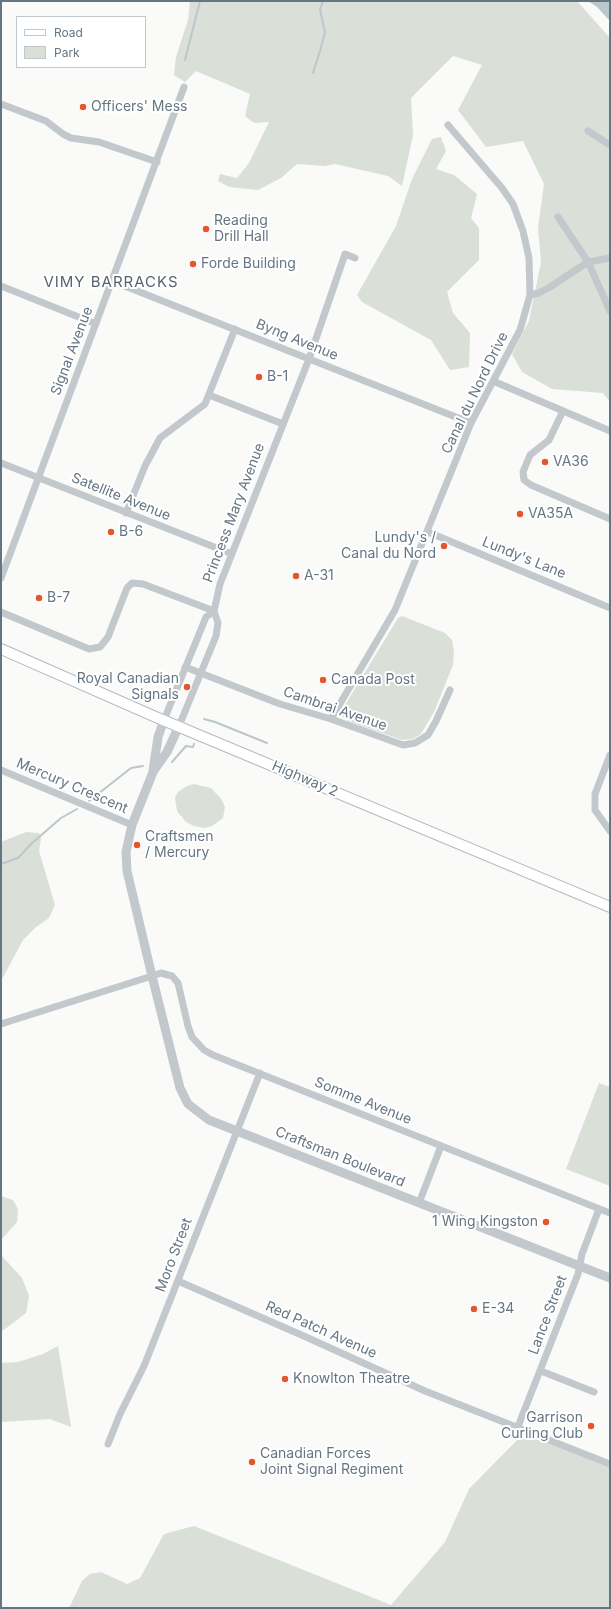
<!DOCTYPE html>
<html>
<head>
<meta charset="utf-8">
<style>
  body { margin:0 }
  #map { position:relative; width:611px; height:1609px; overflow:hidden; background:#fafaf8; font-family:Inter,sans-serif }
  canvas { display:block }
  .frame { position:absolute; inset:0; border:2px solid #657683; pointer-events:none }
  .legend { position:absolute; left:16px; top:16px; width:130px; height:52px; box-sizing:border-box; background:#fff; border:1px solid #c1c8cd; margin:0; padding:5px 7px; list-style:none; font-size:12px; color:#657683 }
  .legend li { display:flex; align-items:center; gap:8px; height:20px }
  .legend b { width:20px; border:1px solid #c1c8cd }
</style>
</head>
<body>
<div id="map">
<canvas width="611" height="1609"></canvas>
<div class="frame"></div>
<ul class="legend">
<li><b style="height:5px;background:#fff"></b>Road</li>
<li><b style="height:11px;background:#dadfd7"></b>Park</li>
</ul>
</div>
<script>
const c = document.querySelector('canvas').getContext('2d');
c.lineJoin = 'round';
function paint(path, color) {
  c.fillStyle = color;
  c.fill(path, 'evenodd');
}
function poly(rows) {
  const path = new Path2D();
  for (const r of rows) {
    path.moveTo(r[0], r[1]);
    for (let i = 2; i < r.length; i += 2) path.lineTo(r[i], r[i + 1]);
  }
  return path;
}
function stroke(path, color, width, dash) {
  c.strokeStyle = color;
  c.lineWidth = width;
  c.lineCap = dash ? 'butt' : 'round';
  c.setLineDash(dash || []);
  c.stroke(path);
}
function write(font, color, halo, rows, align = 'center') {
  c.font = font + ' Inter,sans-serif';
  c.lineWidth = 4;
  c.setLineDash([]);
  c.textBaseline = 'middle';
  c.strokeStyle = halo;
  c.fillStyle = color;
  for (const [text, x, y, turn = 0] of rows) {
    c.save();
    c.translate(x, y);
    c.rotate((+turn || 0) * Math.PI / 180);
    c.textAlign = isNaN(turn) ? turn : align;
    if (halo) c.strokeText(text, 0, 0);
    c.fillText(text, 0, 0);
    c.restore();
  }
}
paint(poly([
  [190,1,577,1,610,38,610,402,603,393,552,389,522,372,512,354,529,321,541,262,538,228,544,184,523,141,486,147,458,110,482,65,453,56,411,98,413,135,402,186,388,176,335,164,325,166,297,164,281,178,258,190,229,187,218,181,220,174,237,178,249,163,269,122,254,123,245,116,250,94,196,71,185,82,174,75,176,57,188,20],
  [441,137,446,151,436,169,454,175,477,194,471,218,479,228,479,260,447,292,453,313,470,333,469,367,450,370,431,340,362,302,357,295,396,226,412,179,432,139],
  [402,616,445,633,452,640,454,652,453,665,434,712,421,734,413,739,402,740,348,721,342,716,342,710,398,618],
  [194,784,211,788,222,800,225,807,223,818,212,826,205,828,194,826,186,822,177,811,175,798,178,792,187,786],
  [26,832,39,833,41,838,39,851,55,905,49,918,36,927,23,940,1,981,1,842],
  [599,1083,610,1087,610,1186,566,1169],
  [1,1196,13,1200,18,1209,17,1222,1,1240],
  [1,1255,22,1278,29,1296,26,1313,1,1332],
  [58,1346,71,1427,50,1419,1,1422,1,1363,18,1362,43,1354],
  [527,1430,610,1464,610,1608,69,1608,82,1581,90,1574,101,1572,127,1584,140,1578,164,1534,194,1526,391,1605,445,1542,469,1489]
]), '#dadfd7');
paint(poly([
  [588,1,610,1,610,21,597,7]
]), '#bbc7cb');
stroke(poly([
  [185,60,200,1],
  [313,73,320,51,325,32,320,10,323,1],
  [204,719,215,722,267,743],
  [172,762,186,746,193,747,194,744],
  [89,801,131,768,143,766],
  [1,864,18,858,31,844,61,818,77,809]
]), '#bbc7cb', 2);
const secondary = poly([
  [1,649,158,718,610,907]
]);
stroke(secondary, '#b3babf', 12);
stroke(poly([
  [1,104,46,121,63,134,71,138,99,142,157,162],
  [588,131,610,145],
  [558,217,588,262,610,311],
  [112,281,471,423],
  [1,286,96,324],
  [530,295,539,293,550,287,588,262,610,258],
  [493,381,610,431],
  [209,395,283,424],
  [563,411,549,440,530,455,523,472,524,480,531,485,610,519],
  [1,463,232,554],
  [126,513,145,466,160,438,205,404,235,329],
  [428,532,610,608],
  [1,578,184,87],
  [1,612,89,649,100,647,108,637,127,588,132,583,143,584,214,611],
  [185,667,280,704,331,719,403,745,415,743,428,735,436,721,450,690],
  [331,719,395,610,471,423,520,330,530,295,529,258,523,231,513,204,502,188,448,125],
  [164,720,206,617,214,611],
  [179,726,216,636,218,623,214,611,220,584,309,359,345,254,355,258],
  [610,755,595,794,595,810,610,831],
  [1,770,132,825],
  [1,1024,152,976,161,973,172,976,178,983,188,1026,192,1037,204,1050,213,1055,610,1213],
  [419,1203,441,1146],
  [178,1281,306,1337,425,1391,610,1464],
  [541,1371,594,1392],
  [517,1429,578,1274,582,1254,599,1209],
  [108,1444,120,1414,144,1366,260,1073]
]), '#c3c8cc', 7);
stroke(poly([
  [179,726,167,752,153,772,132,825,126,852,127,871,152,976,180,1088,188,1104,209,1120,610,1278],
  [153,771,158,737,164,720]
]), '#c3c8cc', 9);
stroke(secondary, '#fff', 10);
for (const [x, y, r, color] of [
  [83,107,4,"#e4572e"],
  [206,229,4,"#e4572e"],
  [193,264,4,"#e4572e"],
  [259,377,4,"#e4572e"],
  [545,462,4,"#e4572e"],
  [520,514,4,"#e4572e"],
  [111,532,4,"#e4572e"],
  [444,546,4,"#e4572e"],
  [296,576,4,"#e4572e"],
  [39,598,4,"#e4572e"],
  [323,680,4,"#e4572e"],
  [187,687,4,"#e4572e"],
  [137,845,4,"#e4572e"],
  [546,1222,4,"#e4572e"],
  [474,1309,4,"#e4572e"],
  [285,1379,4,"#e4572e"],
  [591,1426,4,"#e4572e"],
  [252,1462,4,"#e4572e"]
]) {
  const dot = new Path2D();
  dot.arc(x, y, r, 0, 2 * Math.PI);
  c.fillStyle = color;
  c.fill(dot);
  stroke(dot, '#fff', 1.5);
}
write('14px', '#657683', '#fff', [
  ["Officers' Mess",91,107],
  ["Reading",214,221],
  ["Drill Hall",214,237],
  ["Forde Building",201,264],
  ["B-1",267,377],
  ["VA36",553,462],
  ["VA35A",528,514],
  ["B-6",119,532],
  ["Lundy's /",436,538,"right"],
  ["Canal du Nord",436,554,"right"],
  ["A-31",304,576],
  ["B-7",47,598],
  ["Royal Canadian",179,679,"right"],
  ["Signals",179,695,"right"],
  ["Canada Post",331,680],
  ["Craftsmen",145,837],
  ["/ Mercury",145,853],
  ["1 Wing Kingston",538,1222,"right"],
  ["E-34",482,1309],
  ["Knowlton Theatre",293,1379],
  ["Garrison",583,1418,"right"],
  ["Curling Club",583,1434,"right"],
  ["Canadian Forces",260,1454],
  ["Joint Signal Regiment",260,1470]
], 'left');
write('14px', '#657683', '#fff', [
  ["Byng Avenue",297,340,22],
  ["Signal Avenue",72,351,-69],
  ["Canal du Nord Drive",475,393,-64],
  ["Satellite Avenue",121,497,22],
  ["Princess Mary Avenue",234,513,-69],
  ["Lundy's Lane",524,558,22],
  ["Cambrai Avenue",335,709,19],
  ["Highway 2",305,779,23],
  ["Mercury Crescent",72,786,23],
  ["Somme Avenue",363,1101,22],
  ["Craftsman Boulevard",340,1157,22],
  ["Moro Street",174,1255,-69],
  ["Lance Street",548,1315,-69],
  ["Red Patch Avenue",321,1330,24]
]);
c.letterSpacing = '1px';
write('15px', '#57646e', '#fff', [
  ["VIMY BARRACKS",111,282]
]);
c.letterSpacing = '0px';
</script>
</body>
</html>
